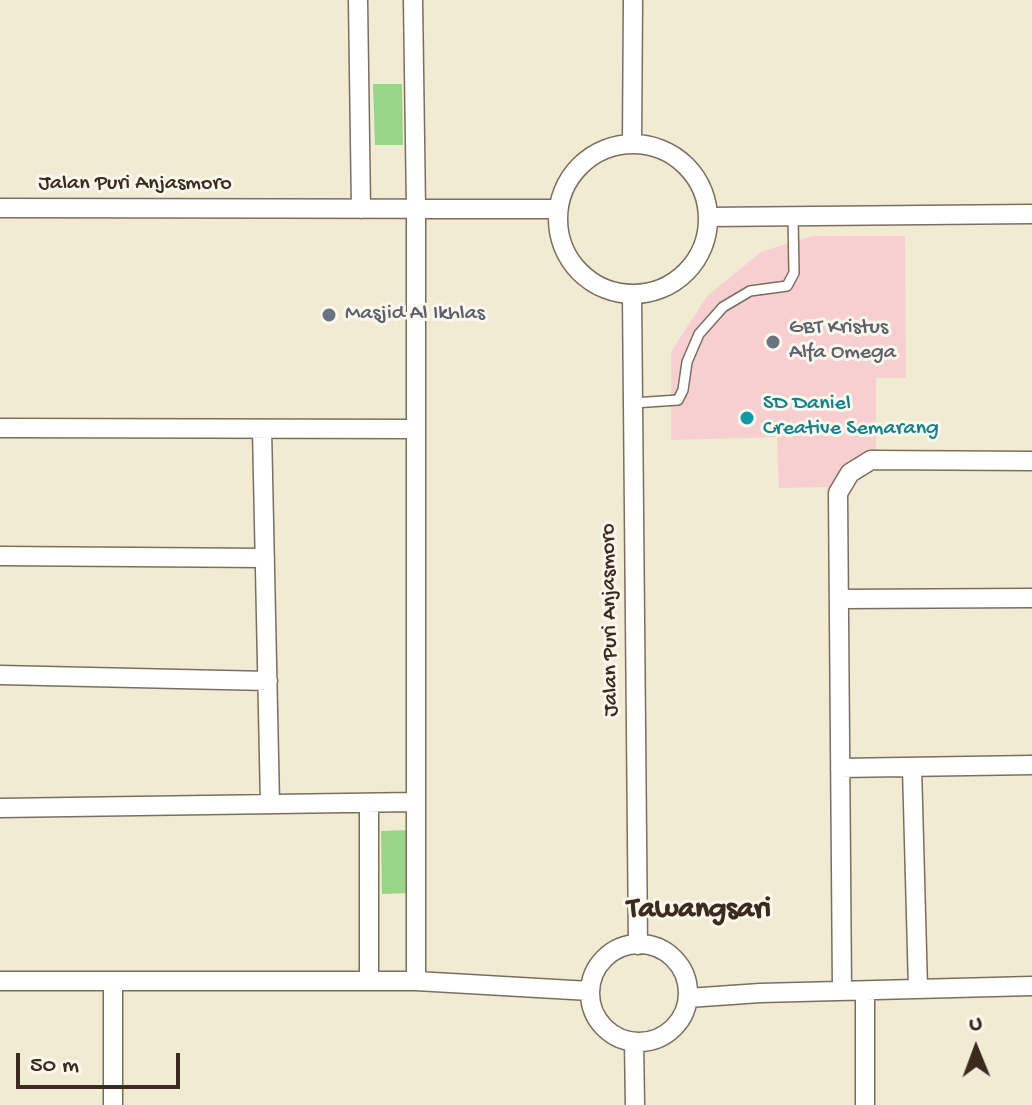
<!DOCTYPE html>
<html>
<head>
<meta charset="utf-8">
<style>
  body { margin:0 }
  #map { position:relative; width:1032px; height:1105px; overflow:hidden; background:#f1ebd3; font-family:"Gochi Hand",sans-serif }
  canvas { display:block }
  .north { position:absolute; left:936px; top:1009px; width:80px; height:80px; -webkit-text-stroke:6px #fbf7ec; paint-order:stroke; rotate:359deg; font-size:22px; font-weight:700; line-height:32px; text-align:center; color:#3b2a1e }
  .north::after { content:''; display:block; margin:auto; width:28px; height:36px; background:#3b2a1e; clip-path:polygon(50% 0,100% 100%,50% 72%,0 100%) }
  .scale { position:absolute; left:16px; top:1053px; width:164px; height:36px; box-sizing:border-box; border:4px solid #3b2a1e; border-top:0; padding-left:10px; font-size:24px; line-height:28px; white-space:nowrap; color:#3b2a1e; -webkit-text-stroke:6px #fbf7ec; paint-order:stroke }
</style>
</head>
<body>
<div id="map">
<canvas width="1032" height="1105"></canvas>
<div class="north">U</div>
<div class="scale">50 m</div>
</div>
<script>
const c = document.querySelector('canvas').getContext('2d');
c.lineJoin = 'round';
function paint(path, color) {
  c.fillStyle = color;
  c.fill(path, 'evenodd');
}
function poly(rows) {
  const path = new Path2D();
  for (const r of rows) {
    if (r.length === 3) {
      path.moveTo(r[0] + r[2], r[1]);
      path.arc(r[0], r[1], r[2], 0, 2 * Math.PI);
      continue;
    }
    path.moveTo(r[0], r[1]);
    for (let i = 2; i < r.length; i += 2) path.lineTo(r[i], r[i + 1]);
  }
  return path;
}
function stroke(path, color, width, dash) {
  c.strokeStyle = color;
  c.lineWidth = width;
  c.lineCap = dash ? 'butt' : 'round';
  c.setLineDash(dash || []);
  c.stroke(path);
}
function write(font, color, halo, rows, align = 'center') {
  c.font = font + ' "Gochi Hand",sans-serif';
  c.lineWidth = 6;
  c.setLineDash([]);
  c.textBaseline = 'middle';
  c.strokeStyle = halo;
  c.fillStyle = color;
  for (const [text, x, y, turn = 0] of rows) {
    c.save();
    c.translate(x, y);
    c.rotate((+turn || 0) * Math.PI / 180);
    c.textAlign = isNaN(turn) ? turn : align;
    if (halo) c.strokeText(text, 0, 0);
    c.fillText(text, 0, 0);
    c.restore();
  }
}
paint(poly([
  [813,236,905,236,906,378,876,378,876,455,865,456,829,487,779,488,777,437,671,440,671,352,707,296,761,252]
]), '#f7cfd0');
paint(poly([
  [402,84,403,145,375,145,373,84],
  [409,830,411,893,382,894,381,831]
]), '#98d589');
const service = poly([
  [633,403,678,400,683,390,687,362,699,334,723,307,750,291,787,286,794,273,793,216]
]);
const minor = poly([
  [358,0,361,209],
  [413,0,416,209,416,981],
  [632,143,633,0],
  [633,219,75],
  [0,208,557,209],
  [709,217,1032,214],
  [632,295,638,945],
  [0,428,414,429],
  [262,429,270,804],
  [0,556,265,558],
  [839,599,1032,598],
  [0,675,268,681],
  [912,767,918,989],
  [840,768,1032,765],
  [0,808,415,802],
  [639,993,49],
  [369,980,369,804],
  [0,981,416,981,590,991],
  [842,991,838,493,850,473,871,460,1032,461],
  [688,998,760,993,1032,986],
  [634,1042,635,1105],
  [113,1105,113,981],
  [865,1105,865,991]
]);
stroke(service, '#7b6e5d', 12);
stroke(minor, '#7b6e5d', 21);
stroke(service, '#fff', 9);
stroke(minor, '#fff', 18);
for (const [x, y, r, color] of [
  [329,315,8,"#6b7280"],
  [773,342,8,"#6b7280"],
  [747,418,8,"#0f9aa8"]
]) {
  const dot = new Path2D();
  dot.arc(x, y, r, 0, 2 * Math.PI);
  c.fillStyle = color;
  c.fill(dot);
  stroke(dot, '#fbf7ec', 3);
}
write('22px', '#3b2a1e', '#fbf7ec', [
  ["Jalan Puri Anjasmoro",135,185],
  ["Jalan Puri Anjasmoro",611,620,-91]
]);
write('22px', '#5b616d', '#fbf7ec', [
  ["Masjid Al Ikhlas",345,315],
  ["GBT Kristus",789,329],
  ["Alfa Omega",789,354]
], 'left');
write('22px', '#0d838f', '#fbf7ec', [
  ["SD Daniel",763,405],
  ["Creative Semarang",763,430]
], 'left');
write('bold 30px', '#3b2a1e', '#fbf7ec', [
  ["Tawangsari",699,911]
]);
</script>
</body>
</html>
